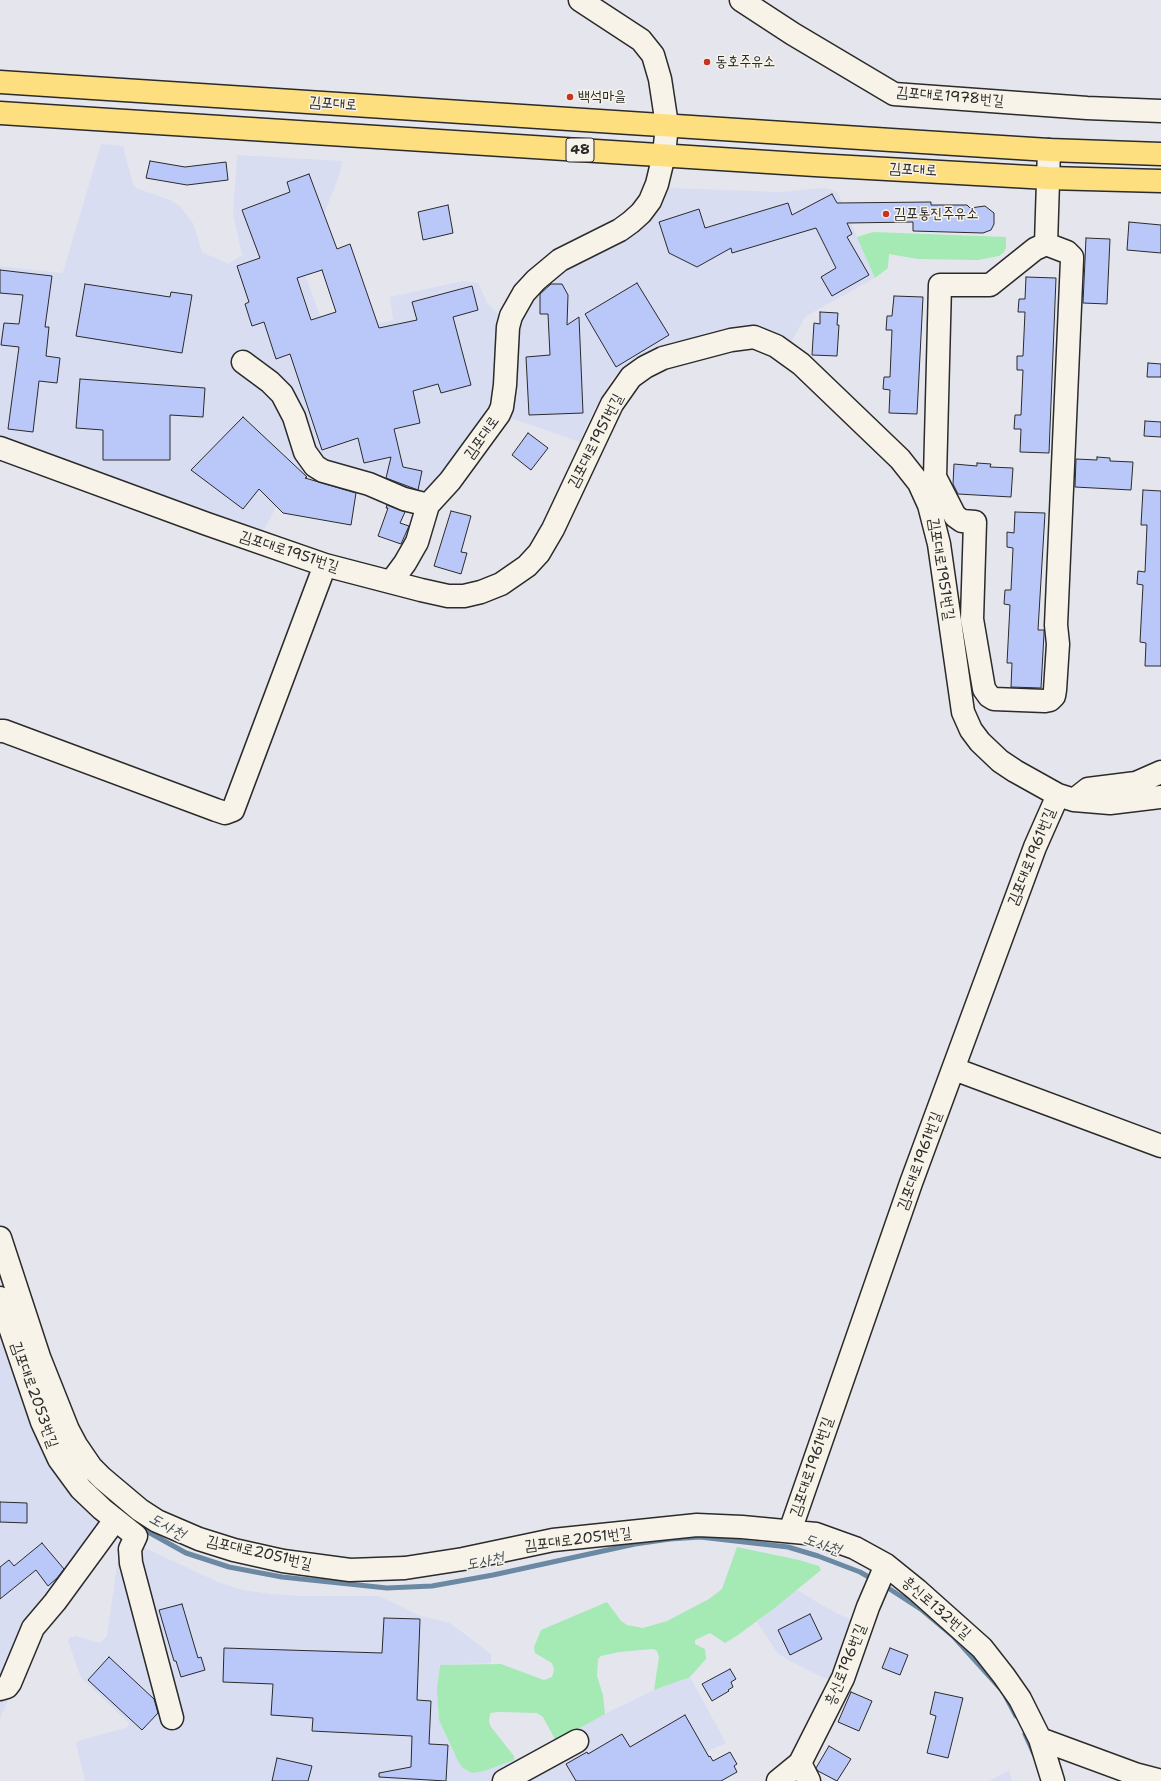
<!DOCTYPE html>
<html>
<head>
<meta charset="utf-8">
<style>
  body { margin:0 }
  canvas { display:block; background:#e5e6ed }
</style>
</head>
<body>
<canvas width="1161" height="1781"></canvas>
<script>
const c = document.querySelector('canvas').getContext('2d');
c.lineJoin = 'round';
function paint(path, color) {
  c.fillStyle = color;
  c.fill(path, 'evenodd');
}
function poly(rows) {
  const path = new Path2D();
  for (const r of rows) {
    path.moveTo(r[0], r[1]);
    for (let i = 2; i < r.length; i += 2) path.lineTo(r[i], r[i + 1]);
  }
  return path;
}
function stroke(path, color, width, dash) {
  c.strokeStyle = color;
  c.lineWidth = width;
  c.lineCap = dash ? 'butt' : 'round';
  c.setLineDash(dash || []);
  c.stroke(path);
}
function write(font, color, halo, rows, align = 'center') {
  c.font = font + ' "Shantell Sans","Poor Story",sans-serif';
  c.lineWidth = 3;
  c.setLineDash([]);
  c.textBaseline = 'middle';
  c.strokeStyle = halo;
  c.fillStyle = color;
  for (const [text, x, y, turn = 0] of rows) {
    c.save();
    c.translate(x, y);
    c.rotate((+turn || 0) * Math.PI / 180);
    c.textAlign = isNaN(turn) ? turn : align;
    if (halo) c.strokeText(text, 0, 0);
    c.fillText(text, 0, 0);
    c.restore();
  }
}
paint(poly([
  [101,144,123,146,133,184,136,188,170,200,180,206,193,223,202,252,229,264,242,255,233,214,237,155,342,161,339,176,322,219,290,233,327,335,393,320,390,297,463,281,478,283,488,304,502,318,498,398,429,495,325,466,275,395,311,471,276,507,261,536,0,439,0,266,61,273,63,272],
  [670,188,780,192,823,188,834,190,838,193,875,278,808,315,804,319,790,344,765,329,747,325,735,326,714,331,671,344,639,358,621,370,611,380,588,422,580,442,505,416,514,334,540,282,642,225,657,211],
  [0,1317,41,1439,118,1531,36,1639,0,1718],
  [123,1543,136,1544,218,1582,243,1590,271,1594,301,1596,379,1596,418,1615,450,1623,491,1654,491,1663,440,1665,439,1666,438,1710,439,1720,458,1761,467,1771,472,1773,484,1771,514,1760,556,1741,598,1717,654,1690,690,1677,726,1743,643,1781,85,1781,76,1744,77,1741,125,1728,129,1725,128,1722,81,1678,68,1641,69,1638,76,1636,96,1642,101,1642,107,1636,120,1545],
  [797,1590,827,1608,859,1624,836,1683,803,1668,778,1654,757,1622],
  [1009,1770,1012,1781,989,1781]
]), '#d8ddf1');
paint(poly([
  [873,232,1006,237,1006,248,1004,252,999,256,978,260,918,259,889,254,888,268,875,278,857,237],
  [737,1547,799,1560,819,1566,821,1570,776,1607,738,1635,725,1643,710,1633,695,1640,695,1644,705,1649,706,1659,690,1677,654,1690,659,1657,657,1651,653,1649,619,1652,601,1656,598,1659,597,1676,603,1695,605,1714,556,1741,543,1717,537,1713,499,1712,490,1713,489,1722,491,1727,514,1756,514,1760,484,1771,472,1773,463,1768,458,1761,439,1720,437,1689,440,1665,501,1664,544,1680,552,1677,554,1670,552,1663,535,1653,534,1647,541,1630,607,1602,621,1621,627,1625,643,1628,667,1621,709,1599,722,1589]
]), '#a5e9b4');
stroke(poly([
  [141,1528,186,1553,229,1567,282,1577,387,1588,432,1586,493,1575,635,1544,670,1539,700,1537,788,1547,818,1556,860,1572,874,1580],
  [882,1584,922,1610,953,1636,999,1687],
  [1006,1697,1016,1716],
  [1025,1734,1034,1754]
]), '#6c89a4', 5);
const building = poly([
  [150,161,185,167,226,162,228,180,187,185,146,178,150,161],
  [309,174,337,249,350,244,379,328,417,320,412,302,472,286,478,310,453,317,471,385,441,393,438,384,413,391,420,423,394,429,403,467,422,471,418,490,386,478,391,457,364,463,358,438,322,450,290,354,276,359,264,322,252,326,245,304,249,302,237,266,260,258,242,210,290,192,287,182,309,174],
  [322,270,336,312,311,320,297,278,322,270],
  [832,194,837,203,931,202,931,205,967,205,970,208,985,206,994,213,994,224,991,230,983,233,913,231,913,222,847,223,852,234,847,237,869,275,832,296,821,277,836,268,816,228,732,253,731,248,697,267,669,253,659,222,699,209,705,228,788,203,792,215,832,194],
  [448,205,453,233,423,240,418,212,448,205],
  [1129,222,1161,225,1161,253,1127,250,1129,222],
  [1086,238,1110,239,1107,304,1083,303,1086,238],
  [0,270,52,276,45,327,49,327,46,356,60,358,57,383,39,381,33,432,8,429,19,347,1,345,4,323,19,324,23,295,0,293,0,270],
  [1026,277,1056,278,1049,453,1020,452,1021,429,1014,429,1015,415,1021,415,1023,370,1017,370,1017,356,1023,356,1025,312,1018,312,1019,299,1025,299,1026,277],
  [637,283,669,335,616,367,585,314,637,283],
  [85,284,170,297,171,292,192,295,182,353,76,336,85,284],
  [551,284,562,284,568,295,567,325,579,317,583,413,529,415,526,357,550,355,548,314,540,314,540,294,551,284],
  [894,296,923,297,917,414,889,413,890,390,883,389,884,377,890,377,892,330,886,330,887,316,892,316,894,296],
  [820,312,838,313,837,325,839,325,837,356,812,355,814,323,820,324,820,312],
  [1148,363,1161,364,1161,377,1147,377,1148,363],
  [80,379,205,388,203,417,170,415,170,460,103,460,103,430,76,428,80,379],
  [243,417,307,477,305,478,356,493,351,525,283,513,259,489,243,509,191,470,243,417],
  [1145,421,1161,422,1161,437,1144,436,1145,421],
  [528,433,548,448,531,470,512,455,528,433],
  [1097,457,1110,458,1110,461,1133,462,1131,490,1075,487,1076,459,1097,460,1097,457],
  [977,463,991,464,990,467,1013,468,1011,497,958,494,953,484,954,464,977,466,977,463],
  [1143,490,1161,491,1161,666,1145,666,1146,643,1140,642,1143,585,1137,584,1138,571,1145,572,1147,525,1141,525,1143,490],
  [387,505,405,512,400,523,409,526,401,544,378,536,388,508,386,508,387,505],
  [451,511,471,516,461,552,467,553,461,574,434,566,451,511],
  [1015,512,1045,513,1038,630,1044,630,1044,634,1041,688,1011,687,1012,663,1007,663,1010,605,1004,604,1005,590,1011,590,1013,548,1007,547,1007,532,1014,533,1015,512],
  [0,1502,27,1503,27,1523,0,1522,0,1502],
  [42,1543,64,1569,57,1578,48,1586,36,1570,0,1599,0,1567,9,1560,14,1566,42,1543],
  [182,1604,198,1658,201,1657,205,1670,181,1677,176,1661,174,1661,159,1610,182,1604],
  [810,1614,822,1639,790,1655,778,1630,810,1614],
  [384,1618,420,1619,417,1700,431,1701,429,1744,448,1745,446,1781,379,1777,379,1773,411,1767,412,1736,312,1731,313,1718,271,1715,273,1684,223,1682,224,1648,382,1653,384,1618],
  [890,1648,908,1655,900,1675,882,1668,890,1648],
  [109,1657,154,1699,158,1713,142,1730,88,1680,109,1657],
  [730,1669,736,1679,731,1682,733,1687,728,1690,729,1691,712,1701,702,1684,730,1669],
  [851,1692,872,1701,859,1731,838,1722,851,1692],
  [935,1692,963,1698,948,1758,927,1753,936,1716,930,1714,935,1692],
  [685,1715,709,1757,710,1756,713,1761,730,1752,737,1764,734,1766,737,1772,721,1781,576,1781,566,1764,587,1752,588,1754,622,1734,630,1747,685,1715],
  [829,1746,851,1759,837,1781,818,1771,816,1768,829,1746],
  [277,1758,312,1766,308,1781,272,1781,277,1758]
]);
paint(building, '#bac8f9');
stroke(building, '#2b2b2b', 1);
const minor = poly([
  [741,0,793,34,894,94,1087,108,1161,111],
  [1046,244,1035,249,990,285,940,285,935,477,955,516,962,521,975,522,972,619,984,689,989,696,994,699,1045,701,1050,700,1054,696,1055,690,1058,644,1056,625,1072,260,1072,257,1067,252,1046,244,1049,150],
  [243,362,270,382,282,394,294,417,305,452,315,466,323,471,369,484,404,499,428,505,450,481,499,414,502,407,505,385,508,327,511,316,524,293,536,280,560,260,620,230,631,222,641,213,650,201,657,184,664,155,667,125,660,79,653,55,641,40,580,0],
  [0,448,207,524,325,565,421,590,448,596,464,596,481,592,501,584,527,566,539,553,553,529,612,404,631,377,645,367,663,358,731,340,754,337,776,346,801,364,900,459,919,483,929,505,939,544,963,712,971,730,980,742,1000,761,1015,771,1058,795,1074,800,1110,803,1161,797],
  [391,582,405,563,417,542,428,505],
  [0,731,4,731,216,810,225,813,233,810,325,565],
  [1074,800,1088,789,1136,783,1161,772],
  [954,1069,1161,1146],
  [0,1238,39,1357,68,1430,76,1445,91,1467,102,1478,140,1510,157,1521,199,1539,234,1550,283,1561,350,1570,405,1568,463,1559,553,1540,697,1525,742,1527,816,1534,855,1548,886,1565,917,1590,982,1648,1004,1676,1020,1699,1040,1739,1053,1781],
  [0,1298,42,1422,59,1459,81,1489,102,1509,136,1536,130,1549,131,1563,172,1718],
  [790,1531,911,1183,1035,847,1058,795],
  [0,1689,7,1687,10,1683,33,1628,55,1602,115,1520],
  [1040,1739,1135,1774,1161,1781],
  [504,1781,577,1741],
  [778,1781,800,1763],
  [809,1781,800,1763,843,1678,868,1607,886,1565]
]);
const major = poly([
  [0,82,891,140,1049,150,1161,154],
  [0,113,815,165,1048,178,1161,181]
]);
stroke(minor, '#2b2b2b', 25);
stroke(major, '#2b2b2b', 25);
stroke(minor, '#f7f3e8', 22);
stroke(major, '#fedf80', 22);
for (const [x, y, r, color] of [
  [707,62,4,"#c8321e"],
  [570,97,4,"#c8321e"],
  [886,214,4,"#c8321e"]
]) {
  const dot = new Path2D();
  dot.arc(x, y, r, 0, 2 * Math.PI);
  c.fillStyle = color;
  c.fill(dot);
  stroke(dot, '#f7f3e8', 1.5);
}
for (const [x, y, w] of [
  [580,150,28]
]) {
  const box = new Path2D();
  box.roundRect(x - w / 2, y - 12, w, 24, 3);
  c.fillStyle = '#f7f3e8';
  c.fill(box);
  stroke(box, '#2b2b2b', 1);
}
write('bold 14px', '#2b2b2b', null, [
  ["48",580,150]
]);
write('15px', '#2b2b2b', '#f7f3e8', [
  ["동호주유소",715,62],
  ["백석마을",578,97],
  ["김포통진주유소",894,214]
], 'left');
write('15px', '#2b2b2b', '#f7f3e8', [
  ["김포대로1978번길",950,97,5],
  ["김포대로",333,104,4],
  ["김포대로",913,170,3],
  ["김포대로",482,438,-55],
  ["김포대로1951번길",596,441,-63],
  ["김포대로1951번길",289,552,18],
  ["김포대로1951번길",941,569,81],
  ["김포대로1961번길",1032,857,-68],
  ["김포대로1961번길",920,1161,-70],
  ["김포대로2053번길",34,1395,70],
  ["김포대로1961번길",812,1467,-71],
  ["김포대로2051번길",578,1540,-7],
  ["김포대로2051번길",259,1553,13],
  ["흥신로132번길",936,1608,41],
  ["흥신로196번길",846,1665,-68]
]);
write('italic 16px', '#46525d', '#f7f3e8', [
  ["도사천",167,1527,29],
  ["도사천",822,1545,19],
  ["도사천",485,1562,-11]
]);
</script>
</body>
</html>
